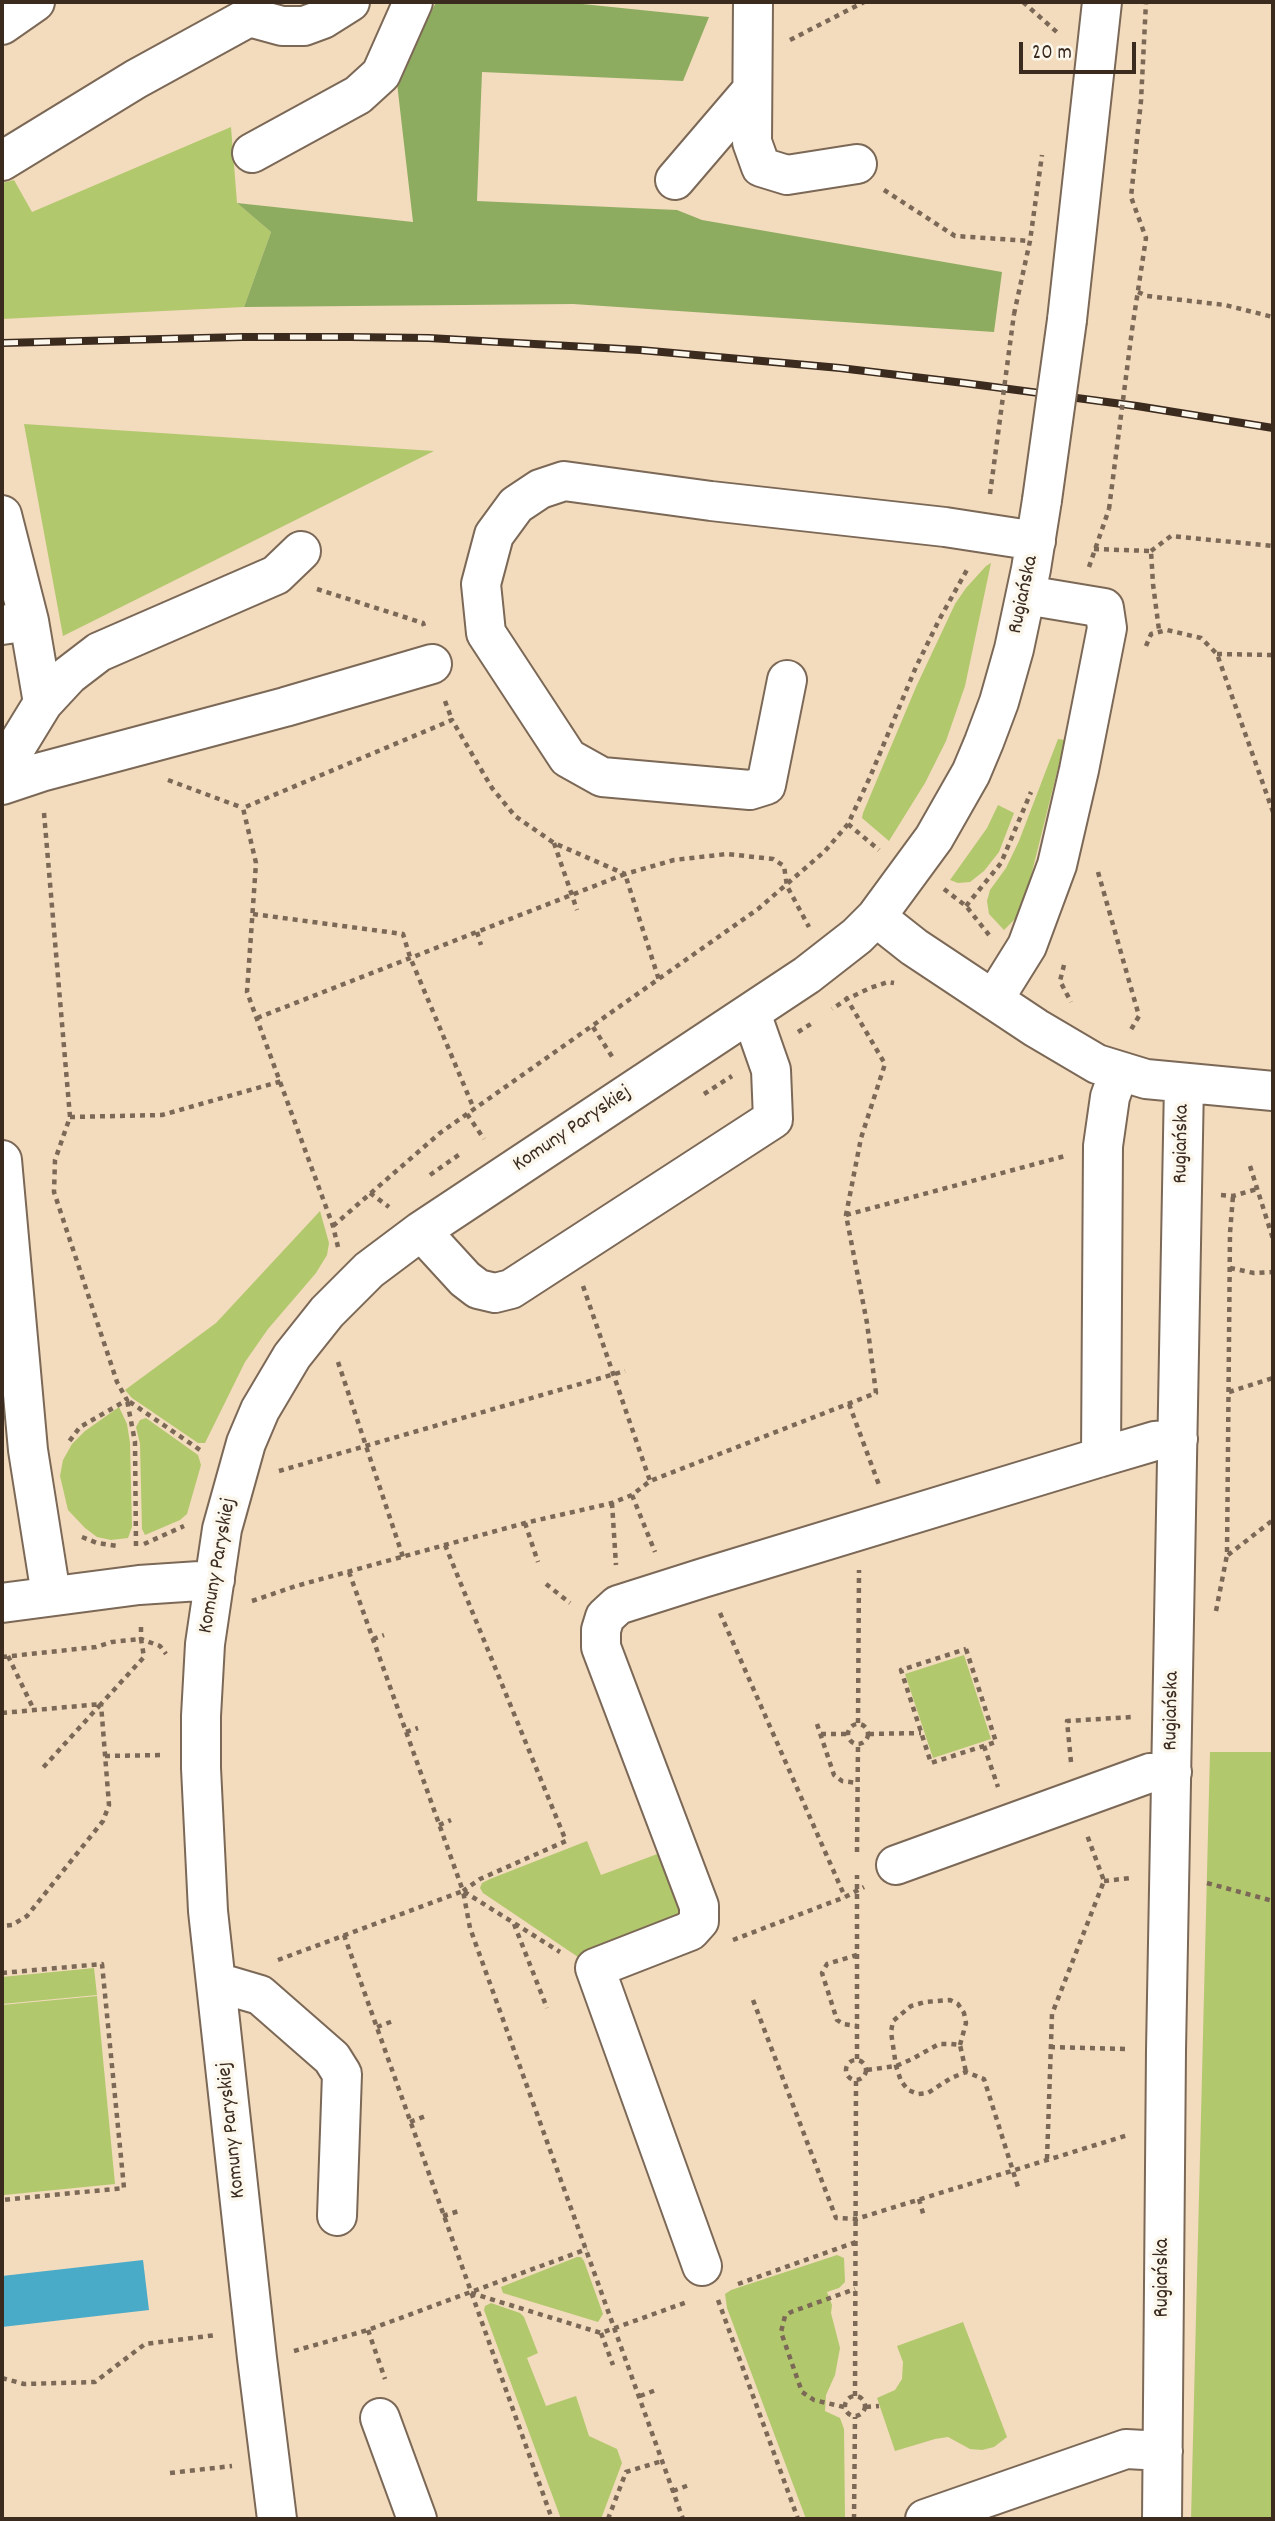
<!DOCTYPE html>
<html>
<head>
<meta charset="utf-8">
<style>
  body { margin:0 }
  #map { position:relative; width:1275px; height:2521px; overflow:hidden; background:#f3dbbd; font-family:Dekko,sans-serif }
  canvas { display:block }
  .frame { position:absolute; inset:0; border:4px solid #3b2a1e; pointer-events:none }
  .scale { position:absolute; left:1019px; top:42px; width:117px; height:32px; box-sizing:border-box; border:4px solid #3b2a1e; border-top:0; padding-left:9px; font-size:21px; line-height:24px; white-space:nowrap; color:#3b2a1e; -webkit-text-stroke:5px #fbf7ec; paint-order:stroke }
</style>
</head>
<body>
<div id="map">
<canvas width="1275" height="2521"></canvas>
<div class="frame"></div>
<div class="scale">20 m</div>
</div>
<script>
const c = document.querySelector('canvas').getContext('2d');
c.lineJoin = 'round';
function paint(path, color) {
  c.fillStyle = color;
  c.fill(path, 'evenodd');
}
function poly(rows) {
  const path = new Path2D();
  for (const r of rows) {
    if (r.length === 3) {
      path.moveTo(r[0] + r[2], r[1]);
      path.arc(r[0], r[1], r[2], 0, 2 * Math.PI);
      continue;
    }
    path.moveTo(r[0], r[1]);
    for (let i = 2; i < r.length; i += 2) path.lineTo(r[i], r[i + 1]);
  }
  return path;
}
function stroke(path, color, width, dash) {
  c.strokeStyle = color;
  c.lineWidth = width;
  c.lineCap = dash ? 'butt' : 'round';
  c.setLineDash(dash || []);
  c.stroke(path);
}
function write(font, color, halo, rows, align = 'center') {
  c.font = font + ' Dekko,sans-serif';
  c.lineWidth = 7;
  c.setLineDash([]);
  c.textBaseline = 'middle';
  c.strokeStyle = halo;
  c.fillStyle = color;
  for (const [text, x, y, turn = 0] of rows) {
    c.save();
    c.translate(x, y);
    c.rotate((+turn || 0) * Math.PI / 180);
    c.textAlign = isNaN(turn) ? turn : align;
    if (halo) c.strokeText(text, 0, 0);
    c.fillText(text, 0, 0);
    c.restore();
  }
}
paint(poly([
  [231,127,237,203,271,232,244,307,2,319,2,183,14,180,32,212],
  [24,424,434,451,63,636],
  [991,563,965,686,946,741,925,783,889,841,862,818,863,813,916,687,955,604,966,588,986,566],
  [1058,739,1065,740,1026,896,1015,919,1004,930,989,914,987,901,990,890,1006,868,1019,841],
  [998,805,1014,813,999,852,984,871,970,882,958,883,950,880,987,828],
  [320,1211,329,1243,327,1255,316,1273,268,1329,245,1362,205,1443,198,1443,132,1398,125,1390,216,1323],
  [119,1407,127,1424,130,1443,132,1527,128,1538,111,1540,97,1537,85,1528,68,1510,60,1476,63,1460,72,1444,85,1431],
  [146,1418,198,1455,201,1465,187,1514,180,1520,145,1535,142,1529,140,1444,136,1427,140,1420],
  [964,1655,991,1739,933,1758,905,1674],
  [1210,1752,1273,1752,1273,2519,1191,2519],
  [587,1841,601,1875,660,1853,681,1908,678,1917,581,1959,483,1893,480,1888,482,1883,490,1879],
  [94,1968,97,1995,2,2004,2,1977],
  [97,1996,115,2184,4,2195,2,2170,2,2005],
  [837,2255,844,2258,845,2282,839,2288,827,2292,832,2305,831,2313,840,2348,835,2375,826,2395,825,2411,840,2418,844,2429,845,2519,806,2519,727,2308,725,2294,731,2290],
  [577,2257,581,2257,584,2261,603,2314,598,2322,503,2293,501,2287],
  [491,2303,520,2313,524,2317,538,2353,527,2358,546,2406,576,2396,589,2436,617,2449,622,2463,601,2519,561,2519,484,2310,485,2306],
  [963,2322,1007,2437,994,2447,982,2450,970,2449,948,2437,935,2439,895,2451,877,2398,895,2390,902,2379,903,2362,897,2346]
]), '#b2c86d');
paint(poly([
  [436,2,563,2,709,17,683,81,482,72,477,201,677,210,702,220,1002,272,994,332,573,304,244,307,271,232,237,203,413,222,397,83]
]), '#8dac60');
paint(poly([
  [143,2260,149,2310,2,2327,2,2276]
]), '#4aabc9');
const minor = poly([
  [753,2,752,142,761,167,787,175,857,164],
  [2,25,35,2],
  [252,153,358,95,381,74,413,2],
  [2,161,136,79,249,17,282,26,304,26,323,19,350,2],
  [675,180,752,90],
  [1067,320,1102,2],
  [2,515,29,621],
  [2,625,29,621,43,703],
  [787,680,766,785,750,790,602,777,568,758,486,633,481,584,494,535,516,505,540,489,564,481,711,501,945,527,1036,541],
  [2,770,43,703,69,675,99,652,276,575,301,551],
  [2,785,41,772,285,707,432,664],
  [876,917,914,947,1036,1028,1097,1064,1146,1079,1273,1091],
  [994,999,1027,946,1057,865,1079,770,1107,628,1104,608,1026,595],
  [2,1160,28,1450,51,1595],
  [421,1231,465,1279,478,1289,495,1293,511,1289,773,1119,771,1070,751,1013],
  [1101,1457,1103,1146,1110,1097,1119,1072],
  [2,1603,139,1585,215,1580],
  [896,1865,1150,1773,1172,1772],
  [216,1982,260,1995,332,2058,342,2074,337,2216],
  [702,2266,595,1968,690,1931,699,1921,699,1906,601,1647,601,1630,605,1617,618,1605,703,1578,1101,1457,1155,1441,1178,1439],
  [380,2418,417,2519],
  [277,2519,257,2358,208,1911,201,1768,201,1716,205,1644,222,1529,246,1443,260,1410,292,1356,327,1312,369,1270,421,1231,807,975,857,936,876,917,934,838,971,773,984,742,999,702,1014,649,1031,569,1042,500],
  [925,2519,1126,2449,1163,2451],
  [1162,2519,1166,2050,1184,1083]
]);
stroke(minor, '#7b6856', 42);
stroke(poly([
  [1023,2,1059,34],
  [790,40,864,2],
  [884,190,955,236,1030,241],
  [1138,292,1147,296,1225,305,1273,317],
  [1014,314,1030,241,1042,155],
  [1132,330,1146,238,1131,197,1141,101,1146,2],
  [1094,549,1151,551,1153,584,1159,630],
  [1151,551,1171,536,1273,546],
  [1089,567,1109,509],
  [317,589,423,623,424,626],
  [1146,646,1151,634,1167,630,1201,638,1217,654,1273,812],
  [1217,654,1273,655],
  [445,701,452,720],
  [168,780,243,808],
  [44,813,70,1117,55,1160,54,1192,117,1382,127,1400,80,1427,68,1443],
  [848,824,879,850],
  [554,843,577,910],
  [1098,872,1139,1016,1129,1033],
  [944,889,966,906,989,935],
  [966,906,1001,863,1031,792],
  [253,914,403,934,410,957,474,1109],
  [477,932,481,945],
  [1064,965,1060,981,1071,1002],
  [845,997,847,999,870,988,888,982,894,983],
  [257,1018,625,874,659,980],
  [593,1027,613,1058],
  [798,1032,814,1022],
  [704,1094,732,1076],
  [467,1114,484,1139],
  [70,1117,162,1115,282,1081],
  [1250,1166,1273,1239],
  [430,1175,460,1154],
  [370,1193,389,1207],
  [1221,1195,1233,1196,1257,1189],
  [846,1215,1065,1156],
  [333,1226,440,1133,758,909,825,851,848,824,870,777,916,667,939,620,968,568],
  [338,1247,333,1226,247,992,256,863,243,808,452,720,492,788,515,816,554,843,625,874,674,860,727,854,773,859,784,866,787,886,809,927],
  [1230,1268,1254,1273,1273,1272],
  [583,1286,650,1481],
  [338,1362,403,1557],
  [1229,1392,1273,1378],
  [849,1404,879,1485],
  [279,1471,625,1371],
  [632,1495,655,1552],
  [612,1503,616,1565],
  [525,1523,538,1562],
  [82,1537,97,1543,117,1546],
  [144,1544,184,1526],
  [445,1545,566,1841,480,1879,463,1891],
  [136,1546,135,1442,127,1400,203,1452],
  [1228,1555,1273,1520],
  [349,1572,463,1891,560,1952],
  [546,1584,570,1603],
  [252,1601,296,1586,525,1523,612,1503,632,1495,650,1481,876,1393,867,1323,846,1215,861,1138,885,1064,847,999,832,1009],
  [1216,1611,1227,1555,1230,1233,1233,1196],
  [720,1613,845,1897],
  [141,1627,141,1639,160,1646,166,1654],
  [373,1639,384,1635],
  [966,1649,996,1742,931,1763,901,1670,966,1649],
  [8,1656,34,1710],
  [2,1657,96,1647,112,1642,141,1639,144,1657,101,1704,109,1805,103,1821,27,1916,12,1925,2,1926],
  [2,1713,101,1704,40,1771],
  [858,1723,859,1570],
  [858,1734,10],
  [817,1724,834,1775,842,1781,858,1783],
  [406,1732,418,1728],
  [821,1734,848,1734],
  [869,1734,921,1733],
  [984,1746,998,1787],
  [105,1756,163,1755],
  [1071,1762,1067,1721,1132,1717],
  [439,1825,451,1820],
  [857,1852,858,1744],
  [1104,1881,1131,1878],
  [1207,1883,1273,1901],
  [514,1924,547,2008],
  [344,1935,552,2519],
  [733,1940,845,1897,864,1887],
  [857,1955,827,1964,822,1973,837,2020,843,2024,857,2026],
  [278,1960,463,1891,470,1928,683,2519],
  [2,1973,102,1964,124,2188,2,2200],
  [753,2000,836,2218,856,2219,1128,2135],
  [377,2027,393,2021],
  [960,2045,966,2023,964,2013,958,2004,950,2000,925,2002,911,2006,893,2021,891,2032,896,2066,901,2081,908,2090,918,2094,928,2093,951,2078,966,2072,984,2079,1018,2187],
  [1050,2047,1127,2049],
  [857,2059,857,1875],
  [856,2070,10],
  [867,2070,896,2066,912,2059,939,2044,951,2044,960,2045,966,2072],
  [410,2122,428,2115],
  [1047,2159,1052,2014,1104,1881,1087,1835],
  [919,2199,924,2217],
  [443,2216,462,2210],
  [738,2284,856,2242],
  [471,2293,601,2333,687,2302],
  [718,2300,798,2519],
  [368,2330,385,2379],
  [601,2333,613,2365],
  [294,2351,368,2330,587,2249],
  [2,2378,24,2384,95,2382,145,2344,216,2335],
  [855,2406,10],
  [640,2396,656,2390],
  [855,2396,856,2081],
  [844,2407,814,2400,802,2392,781,2332,785,2316,791,2312,855,2289],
  [866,2407,879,2406],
  [170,2473,232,2466],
  [673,2491,689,2485],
  [608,2519,626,2472,662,2461],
  [854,2519,855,2417]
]), '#7b6856', 4.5, [5, 5]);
stroke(minor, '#fff', 38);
const rail = poly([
  [2,343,242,337,350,337,429,338,640,350,840,368,964,383,1137,406,1273,428]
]);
stroke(rail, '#3b2a1e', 8);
stroke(rail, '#fbf7ec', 5, [16]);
const minorBridge = poly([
  [1042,500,1067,320]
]);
stroke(minorBridge, '#7b6856', 42, []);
stroke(poly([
  [990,494,1014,314],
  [1109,509,1132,330]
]), '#7b6856', 4.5, [5, 5]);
stroke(minorBridge, '#fff', 38);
write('21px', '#3b2a1e', '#fbf7ec', [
  ["Rugiańska",1025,595,-78],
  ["Komuny Paryskiej",573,1130,-34],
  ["Rugiańska",1183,1144,-89],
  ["Komuny Paryskiej",219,1566,-80],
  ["Rugiańska",1173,1711,-89],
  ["Komuny Paryskiej",233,2130,-96],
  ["Rugiańska",1164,2278,-90]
]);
</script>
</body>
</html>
